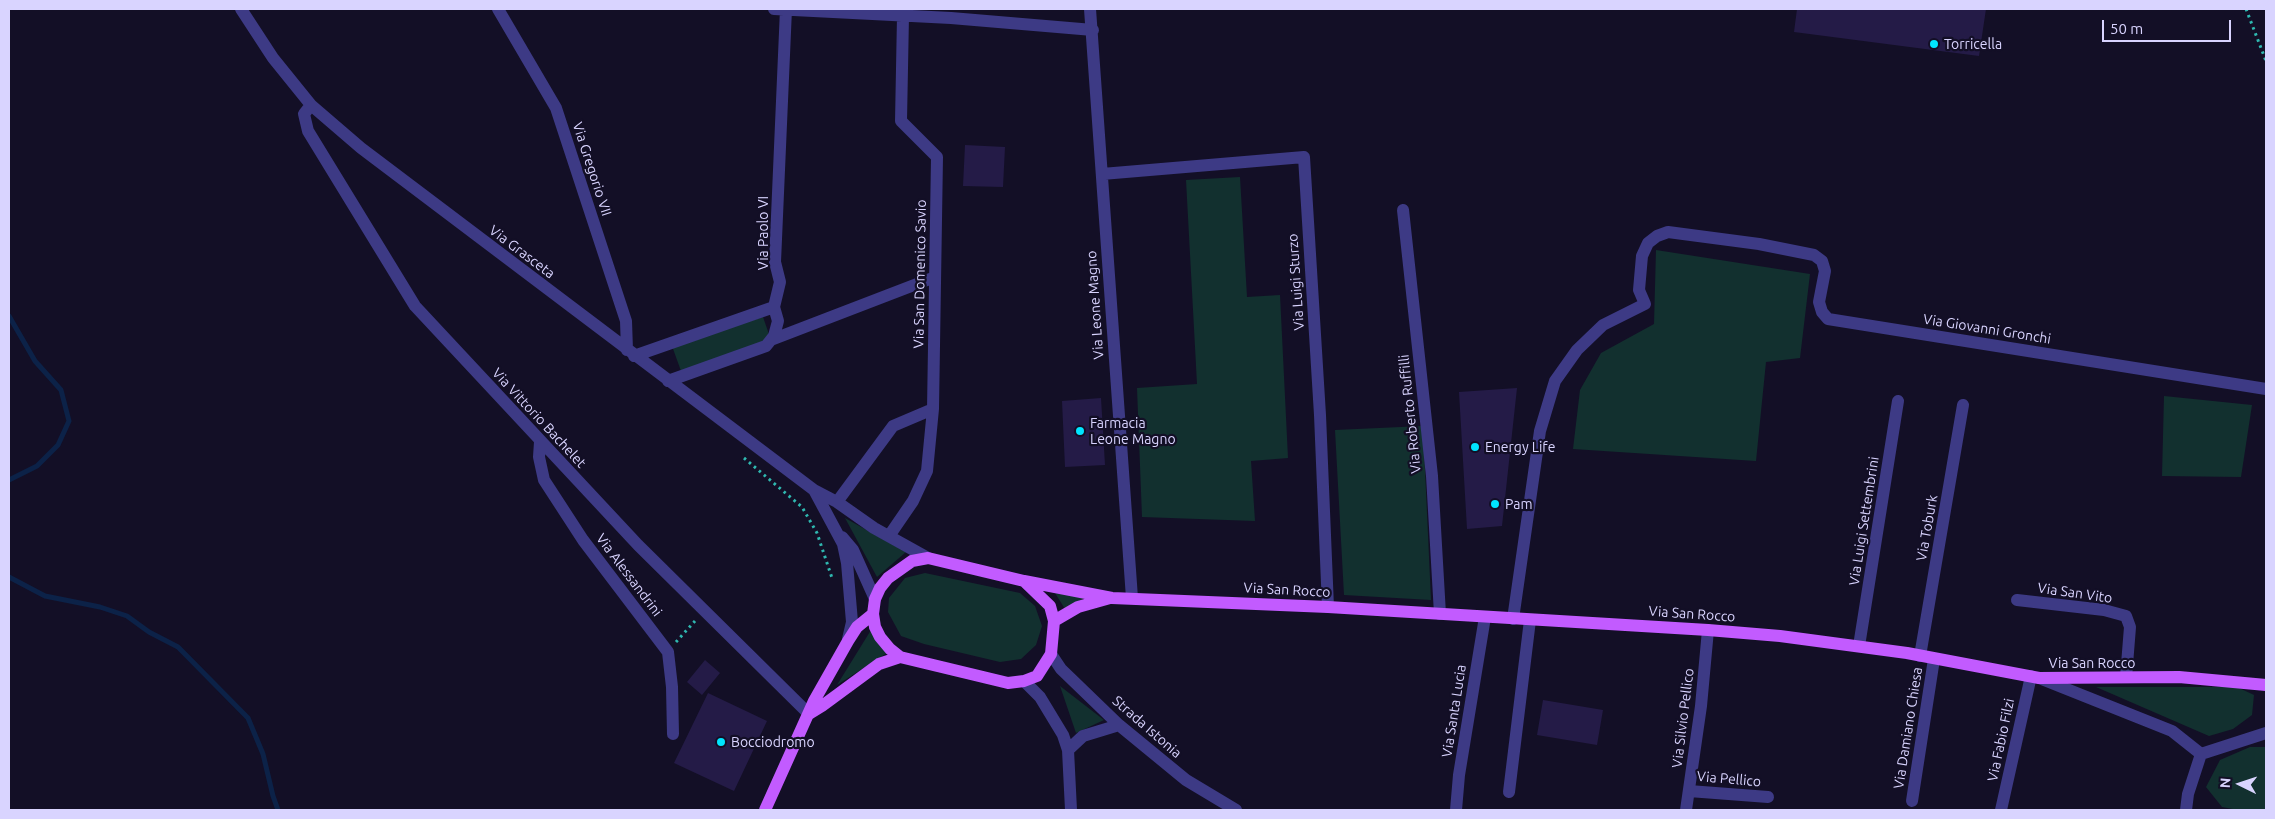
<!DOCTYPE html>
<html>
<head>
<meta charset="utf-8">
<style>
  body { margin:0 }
  #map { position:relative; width:2275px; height:819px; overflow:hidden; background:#130f26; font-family:Ubuntu,sans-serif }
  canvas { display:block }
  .frame { position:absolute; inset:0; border:10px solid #d9d4ff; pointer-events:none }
  .north { position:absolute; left:2215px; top:759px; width:50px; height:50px; -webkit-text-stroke:4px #130f26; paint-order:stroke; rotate:274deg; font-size:14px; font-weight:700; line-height:20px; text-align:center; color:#d9d4ff }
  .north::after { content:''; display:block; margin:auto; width:18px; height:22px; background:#d9d4ff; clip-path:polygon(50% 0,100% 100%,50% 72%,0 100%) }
  .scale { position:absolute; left:2102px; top:20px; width:129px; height:22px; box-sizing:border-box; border:2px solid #d9d4ff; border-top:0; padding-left:6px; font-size:15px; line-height:18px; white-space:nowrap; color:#d9d4ff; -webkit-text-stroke:4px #130f26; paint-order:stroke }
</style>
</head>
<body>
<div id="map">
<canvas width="2275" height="819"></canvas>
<div class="frame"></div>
<div class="north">N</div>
<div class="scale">50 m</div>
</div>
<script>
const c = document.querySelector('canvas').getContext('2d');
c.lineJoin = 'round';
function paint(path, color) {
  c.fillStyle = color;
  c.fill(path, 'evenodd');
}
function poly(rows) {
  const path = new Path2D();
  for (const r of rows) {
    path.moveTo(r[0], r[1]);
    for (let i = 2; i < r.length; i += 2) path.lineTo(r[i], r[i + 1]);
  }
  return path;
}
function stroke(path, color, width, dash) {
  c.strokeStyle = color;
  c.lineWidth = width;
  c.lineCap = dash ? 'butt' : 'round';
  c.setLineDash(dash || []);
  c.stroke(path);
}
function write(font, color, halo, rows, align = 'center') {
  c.font = font + ' Ubuntu,sans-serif';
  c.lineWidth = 4.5;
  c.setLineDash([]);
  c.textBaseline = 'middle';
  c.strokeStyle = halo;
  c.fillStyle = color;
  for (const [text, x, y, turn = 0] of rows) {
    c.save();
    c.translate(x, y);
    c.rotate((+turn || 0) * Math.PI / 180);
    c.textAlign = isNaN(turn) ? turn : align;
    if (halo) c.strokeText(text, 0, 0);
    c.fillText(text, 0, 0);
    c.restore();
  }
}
paint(poly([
  [1240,177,1247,297,1280,295,1288,458,1251,461,1255,521,1142,517,1137,388,1197,384,1186,180],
  [1656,250,1810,274,1800,358,1766,362,1756,461,1573,449,1580,390,1601,353,1654,324],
  [763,317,771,340,681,371,672,346],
  [2164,396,2252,405,2241,477,2162,476],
  [1423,426,1431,600,1344,595,1335,430],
  [845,518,906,552,877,577],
  [925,573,1020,593,1035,606,1042,626,1036,645,1021,659,1000,662,924,644,901,636,888,612,889,598,905,578],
  [1055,593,1086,597,1065,609],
  [871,630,887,653,837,685],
  [1060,686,1104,720,1076,733],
  [2096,687,2237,687,2254,695,2252,715,2233,729,2209,736],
  [2250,747,2266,747,2266,810,2238,810,2222,807,2206,787,2220,760]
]), '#12302f');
stroke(poly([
  [9,316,35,361,61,390,69,421,58,445,37,466,9,480],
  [9,577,45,596,100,607,127,616,149,632,178,647,248,718,263,754,273,796,278,810]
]), '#0c2248', 5);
paint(poly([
  [1797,9,1986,9,1979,56,1794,32],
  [965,145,1005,147,1003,187,963,186],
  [1517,388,1502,526,1467,529,1459,392],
  [1101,398,1105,465,1065,467,1062,401],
  [705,660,720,673,702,695,687,682],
  [708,693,767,721,734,791,674,763],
  [1543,700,1603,710,1597,745,1537,735]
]), '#241b47');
stroke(poly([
  [2246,9,2266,61],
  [744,458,802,507,817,533,832,578],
  [676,642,695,621]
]), '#2fb8b0', 3, [2.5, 4]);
stroke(poly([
  [241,9,273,58,311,105,361,148,814,490,837,502,874,528,928,558],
  [498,9,556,108,626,321,627,350],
  [774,9,951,18,1093,30],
  [1090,9,1132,598],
  [311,105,304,114,308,131,415,306,638,545,809,714],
  [1102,174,1304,157,1320,415,1328,607],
  [1403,210,1432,476,1440,614],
  [771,340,935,277],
  [634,356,774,307],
  [668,381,766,346,774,336,778,321,774,307,780,282,775,262,786,9],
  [540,442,539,457,544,480,583,540,668,652,672,687,673,734],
  [814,490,843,544,847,563,852,622,848,639],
  [837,502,893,426,933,409,937,157,901,121,903,16],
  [889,536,913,501,927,471,933,409],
  [842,537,853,550,875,599],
  [2017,600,2104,610,2126,616,2130,627,2126,677],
  [1513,619,1540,431,1555,381,1577,350,1603,325,1645,304,1639,290,1642,256,1648,243,1657,236,1668,232,1759,244,1814,255,1822,261,1825,271,1819,302,1822,312,1828,319,2266,389],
  [1859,646,1898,401],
  [1051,654,1061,669,1119,725,1186,780,1236,810],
  [1920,656,1963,405],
  [2039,678,2172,731,2201,754],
  [1024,681,1040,697,1063,735,1068,750,1071,810],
  [1068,750,1083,736,1119,725],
  [1689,791,1768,797],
  [1509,792,1530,620],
  [1912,801,1934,659],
  [1456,810,1459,775,1485,617],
  [1686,810,1701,706,1708,630],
  [2001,810,2031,676],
  [2186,810,2188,794,2201,754,2266,733]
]), '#3d3a85', 12);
stroke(poly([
  [1024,581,1112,598,1328,607,1708,630,1780,636,1907,653,2039,678,2179,677,2266,685],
  [1054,621,1078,607,1110,598],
  [809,714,822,706,879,664,900,657],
  [765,810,814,701,848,641,857,627,873,614,875,599,880,588,888,578,912,561,928,558,1024,581,1050,606,1054,621,1051,654,1037,676,1024,681,1008,683,900,657,890,649,880,637,875,627,873,614]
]), '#c25bff', 12);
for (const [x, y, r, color] of [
  [1934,44,5,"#00e5ff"],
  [1080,431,5,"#00e5ff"],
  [1475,447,5,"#00e5ff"],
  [1495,504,5,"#00e5ff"],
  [721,742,5,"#00e5ff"]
]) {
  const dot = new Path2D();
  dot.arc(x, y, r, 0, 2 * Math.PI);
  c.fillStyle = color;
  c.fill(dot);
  stroke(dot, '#130f26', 2);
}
write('14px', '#d9d4ff', '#130f26', [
  ["Torricella",1944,44],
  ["Farmacia",1090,423],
  ["Leone Magno",1090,439],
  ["Energy Life",1485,447],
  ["Pam",1505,504],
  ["Bocciodromo",731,742]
], 'left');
write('14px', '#d9d4ff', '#130f26', [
  ["Via Gregorio VII",592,169,72],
  ["Via Paolo VI",763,233,-90],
  ["Via Grasceta",522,252,37],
  ["Via San Domenico Savio",920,274,-89],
  ["Via Luigi Sturzo",1296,282,-94],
  ["Via Leone Magno",1095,305,-94],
  ["Via Giovanni Gronchi",1987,329,9],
  ["Via Roberto Ruffilli",1410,414,-96],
  ["Via Vittorio Bachelet",539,418,47],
  ["Via Luigi Settembrini",1864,521,-81],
  ["Via Toburk",1927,528,-80],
  ["Via Alessandrini",629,575,53],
  ["Via San Rocco",1287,590,3],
  ["Via San Vito",2075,593,8],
  ["Via San Rocco",1692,614,4],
  ["Via San Rocco",2092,663],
  ["Via Santa Lucia",1454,711,-81],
  ["Via Silvio Pellico",1683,718,-83],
  ["Strada Istonia",1147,727,41],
  ["Via Damiano Chiesa",1908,728,-81],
  ["Via Fabio Filzi",2001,740,-78],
  ["Via Pellico",1729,779,5]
]);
</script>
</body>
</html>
